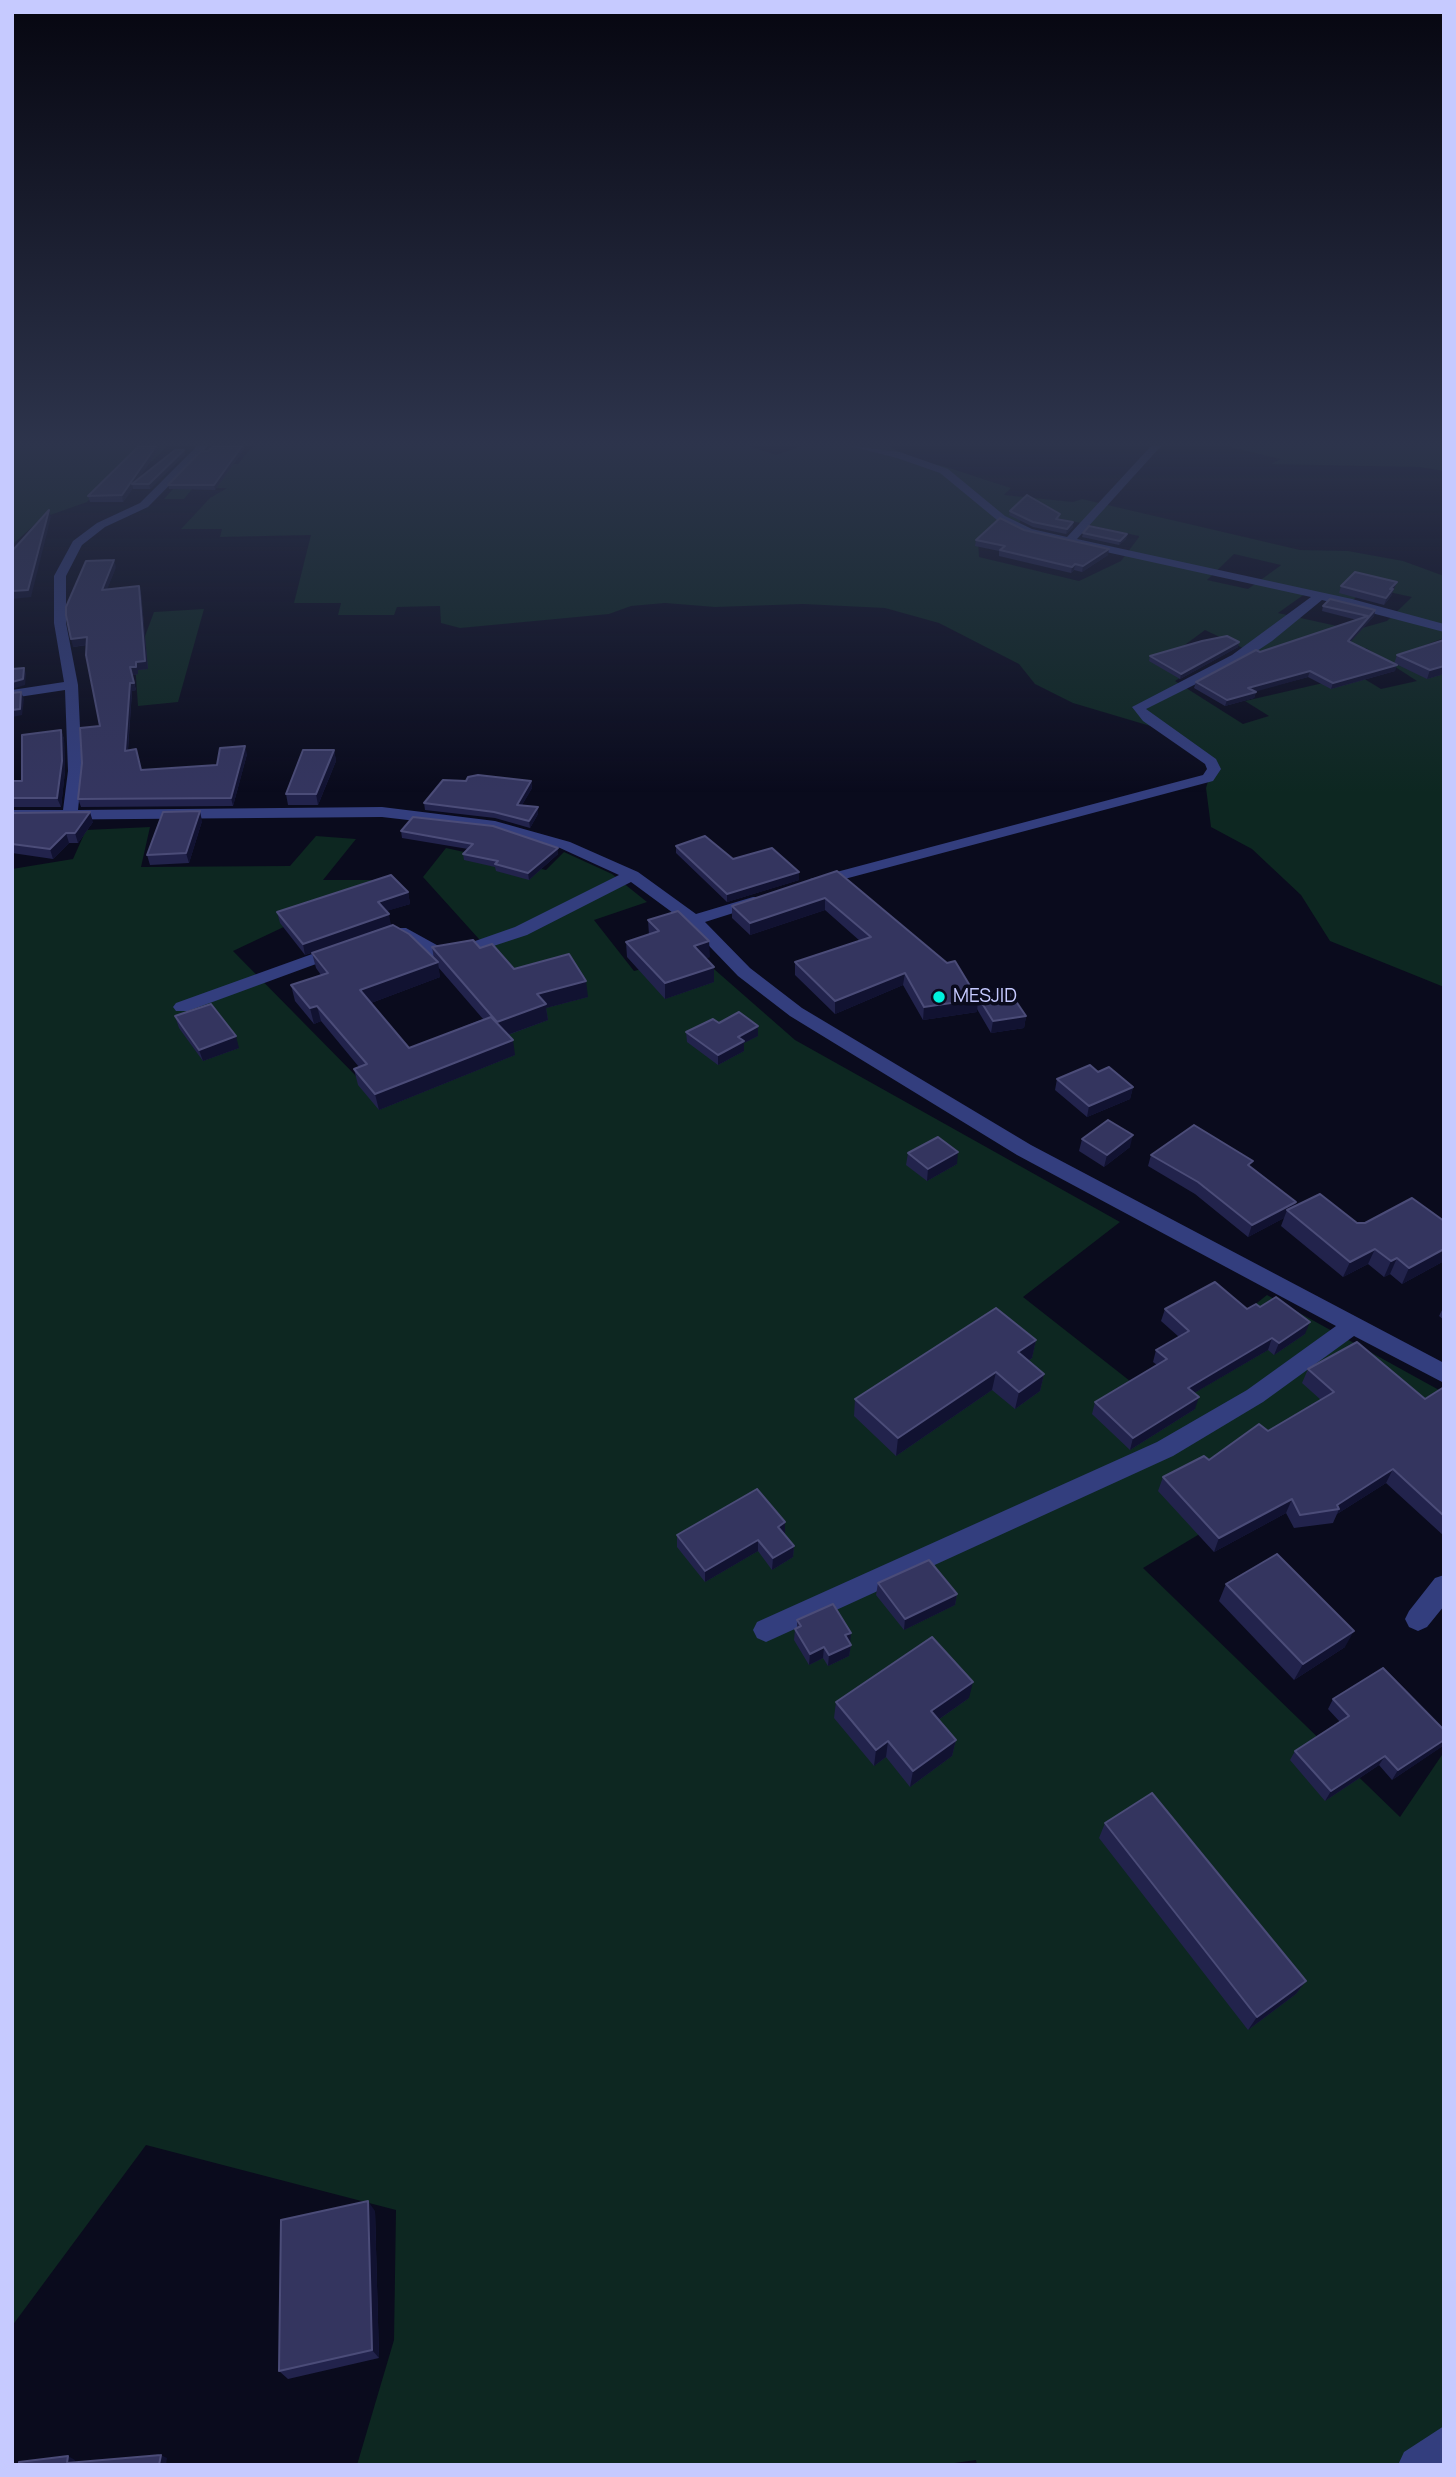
<!DOCTYPE html>
<html>
<head>
<meta charset="utf-8">
<style>
  body { margin:0 }
  #map { position:relative; width:1456px; height:2477px; overflow:hidden; background:#0a0b1d; font-family:Manrope,sans-serif }
  canvas { display:block }
  .frame { position:absolute; inset:0; border:14px solid #c6caff; pointer-events:none }
</style>
</head>
<body>
<div id="map">
<canvas width="1456" height="2477"></canvas>
<div class="frame"></div>
</div>
<script>
const c = document.querySelector('canvas').getContext('2d');
c.lineJoin = 'round';
function paint(path, color) {
  c.fillStyle = color;
  c.fill(path, 'evenodd');
}
function poly(rows) {
  const path = new Path2D();
  for (const r of rows) {
    path.moveTo(r[0], r[1]);
    for (let i = 2; i < r.length; i += 2) path.lineTo(r[i], r[i + 1]);
  }
  return path;
}
function stroke(path, color, width, dash) {
  c.strokeStyle = color;
  c.lineWidth = width;
  c.lineCap = dash ? 'butt' : 'round';
  c.setLineDash(dash || []);
  c.stroke(path);
}
function write(font, color, halo, rows, align = 'center') {
  c.font = font + ' Manrope,sans-serif';
  c.lineWidth = 7;
  c.setLineDash([]);
  c.textBaseline = 'middle';
  c.strokeStyle = halo;
  c.fillStyle = color;
  for (const [text, x, y, turn = 0] of rows) {
    c.save();
    c.translate(x, y);
    c.rotate((+turn || 0) * Math.PI / 180);
    c.textAlign = isNaN(turn) ? turn : align;
    if (halo) c.strokeText(text, 0, 0);
    c.fillText(text, 0, 0);
    c.restore();
  }
}
paint(poly([
  [12,446,167,446,153,461,122,464,87,502,42,518,12,545],
  [253,446,748,446,776,455,802,446,889,446,910,459,943,466,1011,488,1004,495,1073,502,1082,499,1300,550,1348,551,1403,561,1444,576,1444,638,1420,647,1444,671,1444,987,1330,941,1301,895,1252,849,1211,827,1206,788,1213,766,1174,733,1073,703,1035,684,1019,664,939,623,885,608,803,604,715,607,665,603,631,606,609,614,460,628,441,623,440,606,397,607,394,615,338,615,341,603,294,603,311,535,220,537,222,529,181,529,210,498,227,488,193,488,184,499,164,499,194,465,238,464],
  [1026,511,1139,536,1139,537,1121,561,1079,581,979,557,978,538,1012,536],
  [1234,554,1281,565,1280,566,1248,589,1207,580],
  [1366,587,1412,597,1387,621,1355,630,1278,613,1309,591,1352,601],
  [1205,630,1287,669,1366,648,1417,681,1381,689,1358,675,1245,701,1269,716,1243,724,1175,681,1203,663,1178,650],
  [1226,446,1444,446,1444,471,1420,467,1271,464,1281,459],
  [204,609,178,702,138,706,135,663,154,612],
  [150,827,141,867,290,866,316,836,356,839,323,880,383,880,233,951,361,1081,543,1010,423,877,446,848,546,870,564,852,612,874,647,902,594,920,634,971,698,955,795,1040,1120,1222,1023,1297,1144,1392,1267,1295,1439,1390,1143,1568,1400,1817,1444,1752,1444,2465,977,2465,976,2460,940,2465,357,2465,394,2340,396,2210,146,2145,12,2326,12,869,73,859,86,830]
]), '#0d2721');
paint(poly([
  [197,446,208,446,148,507,105,527,82,545,66,576,66,623,78,685,82,771,78,810,382,807,495,821,570,842,638,872,696,914,753,897,765,897,765,903,705,922,750,968,802,1008,1031,1145,1444,1363,1444,1383,1354,1336,1263,1402,1173,1456,775,1638,766,1642,757,1638,753,1630,757,1622,1157,1442,1247,1390,1336,1326,1017,1155,790,1016,738,976,688,924,631,882,527,935,460,957,436,958,416,950,402,938,385,937,383,933,391,928,406,928,444,949,458,947,515,927,619,875,560,848,494,830,382,817,12,820,12,810,63,810,68,771,65,690,12,698,12,690,64,682,54,623,54,576,73,541,97,523,140,503,197,446],
  [850,446,900,452,948,469,1005,516,1032,529,1067,537,1151,446,1161,446,1077,539,1352,599,1444,624,1444,632,1322,600,1272,641,1242,661,1146,709,1216,759,1221,769,1213,781,822,885,810,885,810,879,1203,775,1207,769,1205,764,1143,721,1132,707,1232,655,1311,597,1024,534,997,520,940,473,897,458,850,446],
  [340,944,348,949,346,953,188,1011,176,1011,173,1007,176,1003,340,944],
  [1444,1575,1444,1606,1427,1627,1418,1631,1409,1627,1405,1619,1409,1611,1435,1578,1444,1575],
  [1444,2426,1444,2465,1398,2465,1404,2452,1444,2426]
]), '#333e7e');
paint(poly([
  [139,446,159,446,159,449,139,478,184,450,185,454,150,489,133,489,133,488,123,502,90,502,88,496],
  [213,446,244,446,244,449,215,490,169,489,168,485,208,451],
  [1010,511,1060,514,1059,519,1073,527,1066,534,1033,527,1009,515],
  [1024,530,1108,555,1082,572,1074,570,1071,573,999,556,999,551,975,546,976,540],
  [1083,533,1127,534,1126,539,1119,545,1082,537],
  [116,567,107,589,139,586,141,593,148,669,138,670,138,674,132,675,136,690,132,691,128,750,141,770,217,765,247,754,233,806,81,807,78,799,100,726,87,645,73,647],
  [1397,582,1391,596,1384,605,1339,593,1341,586],
  [1323,606,1375,610,1374,616,1350,642,1394,664,1397,655,1444,640,1444,674,1427,679,1396,664,1395,671,1331,689,1308,677,1255,691,1256,692,1254,698,1225,706,1194,688,1196,682,1260,652,1357,620,1322,611],
  [1239,642,1238,647,1180,679,1149,661,1150,656],
  [61,730,64,739,65,771,61,807,12,807,12,781,22,781],
  [334,750,336,761,318,805,288,805,286,794],
  [466,781,531,781,532,788,522,805,538,814,530,828,495,818,425,810,424,803],
  [12,813,93,822,78,843,69,843,53,859,12,853],
  [202,821,189,863,150,865,147,855],
  [401,831,558,848,558,854,529,880,496,871,495,867,464,860,463,854,468,849,402,838],
  [676,846,733,859,799,872,799,880,727,902,676,853],
  [837,871,977,997,977,995,1026,1016,1024,1028,991,1033,977,1009,977,1012,923,1020,903,985,835,1014,795,975,795,962,860,941,825,910,750,935,732,918,732,906],
  [408,892,410,904,386,911,391,925,434,959,432,947,480,948,514,969,588,997,546,1008,548,1020,508,1035,515,1055,379,1110,358,1085,354,1069,359,1067,321,1021,314,1024,295,1001,291,985,321,975,316,968,312,953,375,931,305,955,280,923,277,912],
  [438,967,483,1019,409,1048,371,1003,440,977],
  [648,920,710,957,705,958,714,967,714,982,665,999,627,957,626,942,649,935],
  [175,1016,239,1048,203,1061,179,1028],
  [719,1023,758,1026,758,1036,744,1043,744,1051,718,1065,687,1042,686,1032],
  [1098,1072,1133,1087,1130,1099,1087,1117,1055,1090,1057,1079],
  [1082,1139,1130,1147,1104,1167,1079,1151],
  [908,1153,957,1164,927,1181,906,1165],
  [1151,1155,1251,1167,1296,1202,1294,1207,1357,1223,1444,1221,1444,1261,1402,1284,1390,1274,1384,1277,1368,1264,1343,1277,1281,1226,1284,1218,1248,1237,1195,1194,1148,1166],
  [1444,1306,1444,1320,1439,1316],
  [1260,1307,1305,1334,1274,1355,1268,1350,1194,1393,1195,1409,1130,1450,1092,1414,1095,1402,1157,1365,1153,1362,1156,1350,1179,1337,1161,1321,1165,1309,1247,1309],
  [1036,1340,1032,1358,1028,1361,1044,1374,1040,1391,1015,1409,992,1390,896,1456,854,1416,855,1399],
  [1308,1369,1425,1399,1444,1387,1444,1536,1386,1483,1337,1514,1333,1523,1294,1528,1286,1513,1214,1552,1158,1491,1163,1477,1209,1460,1268,1431,1321,1400,1302,1383],
  [784,1534,794,1546,793,1557,772,1570,758,1551,705,1582,677,1547,677,1535,785,1534],
  [878,1583,957,1594,955,1605,904,1630,876,1595],
  [1226,1584,1345,1647,1294,1680,1219,1601],
  [797,1620,850,1643,851,1645,849,1656,828,1666,823,1658,809,1665,794,1640,795,1629,797,1628],
  [969,1698,938,1720,956,1740,952,1756,910,1787,886,1757,874,1766,834,1718,836,1702],
  [1333,1699,1444,1730,1444,1745,1392,1780,1379,1765,1325,1801,1290,1760,1295,1751,1340,1722,1328,1709],
  [1105,1823,1306,1981,1296,1994,1248,2030,1099,1838],
  [375,2211,379,2358,288,2379,279,2371]
]), '#22234c');
paint(poly([
  [156,446,159,446,159,449,135,484,132,484,133,488,123,502,122,495],
  [242,446,244,446,244,449,215,490,214,485],
  [184,450,185,454,150,489,149,484],
  [49,510,51,517,31,597,12,599,12,591],
  [1073,522,1073,527,1066,534,1067,529],
  [1127,534,1126,539,1119,545,1120,541],
  [1109,549,1108,555,1082,572,1083,566],
  [114,560,116,567,104,597,102,590],
  [1075,564,1074,570,1071,573,1072,567],
  [1397,582,1391,596,1384,605,1390,589],
  [139,586,141,593,148,669,138,670,138,674,132,675,130,667,136,662],
  [1375,610,1374,616,1346,647,1348,641],
  [87,637,90,644,73,647,71,639],
  [1239,642,1238,647,1180,679,1181,674],
  [1397,665,1395,671,1331,689,1333,683],
  [1444,666,1444,674,1427,679,1430,670],
  [24,668,26,674,25,685,12,689,12,682],
  [1310,671,1308,677,1247,694,1248,688],
  [130,683,134,683,136,690,132,691,127,759,125,751],
  [21,692,24,699,22,715,12,717,12,710],
  [1256,692,1254,698,1225,706,1227,700],
  [61,730,64,739,65,771,61,807,57,798],
  [245,746,247,754,233,806,231,798],
  [334,750,336,761,318,805,316,794],
  [531,781,532,788,518,812,517,805],
  [538,807,538,814,530,828,529,821],
  [200,811,202,821,189,863,186,853],
  [90,812,93,822,78,843,75,833],
  [66,833,69,843,53,859,50,849],
  [558,848,558,854,529,880,528,873],
  [799,872,799,880,727,902,727,894],
  [408,892,410,904,380,913,378,902],
  [825,898,825,910,750,935,750,923],
  [389,914,391,925,305,955,303,944],
  [709,941,710,957,694,962,694,946],
  [438,962,440,977,363,1006,360,990],
  [714,967,714,982,665,999,665,983],
  [905,973,903,985,835,1014,835,1001],
  [586,981,588,997,546,1008,548,1020,499,1038,497,1022,537,994],
  [978,999,977,1012,923,1020,924,1007],
  [317,1006,321,1021,314,1024,310,1008],
  [1026,1016,1024,1028,991,1033,993,1021],
  [758,1026,758,1036,744,1043,744,1051,718,1065,718,1055,738,1037],
  [236,1036,239,1048,203,1061,199,1050],
  [513,1040,515,1055,379,1110,375,1094],
  [1133,1087,1130,1099,1087,1117,1089,1106],
  [1133,1135,1130,1147,1104,1167,1107,1155],
  [958,1152,957,1164,927,1181,928,1169],
  [1296,1202,1291,1214,1287,1210,1284,1218,1248,1237,1252,1225],
  [1375,1249,1368,1264,1343,1277,1350,1262],
  [1444,1249,1444,1261,1402,1284,1409,1268],
  [1397,1258,1390,1274,1384,1277,1391,1261],
  [1310,1322,1305,1334,1274,1355,1279,1343],
  [1272,1338,1268,1350,1184,1399,1188,1388],
  [1036,1340,1032,1358,1015,1370,1018,1352],
  [996,1372,992,1390,896,1456,898,1438],
  [1044,1374,1040,1391,1015,1409,1019,1392],
  [1199,1397,1195,1409,1130,1450,1133,1438],
  [1393,1469,1386,1483,1337,1514,1339,1509,1337,1505],
  [1292,1499,1286,1513,1214,1552,1219,1538],
  [785,1522,785,1534,777,1538,778,1527],
  [758,1540,758,1551,705,1582,705,1571],
  [794,1546,793,1557,772,1570,773,1558],
  [957,1594,955,1605,904,1630,905,1619],
  [1354,1631,1345,1647,1294,1680,1303,1664],
  [851,1633,850,1644,845,1635],
  [851,1645,849,1656,828,1666,829,1655],
  [824,1647,823,1658,809,1665,810,1654],
  [973,1682,969,1698,928,1727,931,1711],
  [956,1740,952,1756,910,1787,913,1771],
  [1444,1740,1443,1746,1392,1780,1398,1770],
  [888,1741,886,1757,874,1766,876,1750],
  [1385,1756,1379,1765,1325,1801,1331,1791],
  [1306,1981,1296,1994,1248,2030,1257,2017],
  [368,2201,375,2211,379,2358,372,2350],
  [161,2455,167,2458,166,2465,159,2465],
  [68,2456,75,2460,74,2465,67,2463]
]), '#111231');
const building = poly([
  [139,446,156,446,122,495,88,496,139,446],
  [213,446,242,446,214,485,168,485,201,451,208,451,213,446],
  [175,450,184,450,149,484,132,484,175,450],
  [1027,495,1060,514,1056,519,1073,522,1067,529,1033,522,1010,511,1027,495],
  [49,510,28,590,12,591,13,550,49,510],
  [1000,518,1024,530,1109,549,1083,566,1075,564,1072,567,1000,550,1005,546,976,540,1000,518],
  [1089,526,1127,534,1120,541,1083,533,1089,526],
  [114,560,102,590,139,586,145,661,136,662,136,667,130,667,134,683,130,683,125,751,136,749,141,770,217,765,220,748,245,746,231,798,78,799,82,763,80,728,100,726,86,655,87,637,71,639,66,615,66,607,86,561,114,560],
  [1355,572,1397,582,1390,589,1393,589,1386,598,1341,586,1355,572],
  [1330,599,1375,610,1348,641,1397,665,1333,683,1310,671,1248,688,1256,692,1227,700,1196,682,1256,650,1260,652,1368,616,1323,606,1330,599],
  [1227,636,1239,642,1181,674,1150,656,1202,641,1227,636],
  [1444,640,1444,666,1430,670,1397,655,1444,640],
  [24,668,23,679,12,682,12,669,24,668],
  [21,692,20,709,12,710,12,693,21,692],
  [61,730,62,761,57,798,12,798,12,781,22,781,22,735,61,730],
  [303,750,334,750,316,794,286,794,303,750],
  [478,775,531,781,517,805,538,807,529,821,494,812,424,803,443,780,466,781,468,777,478,775],
  [200,811,186,853,147,855,163,812,200,811],
  [90,812,75,833,66,833,50,849,12,844,12,813,90,812],
  [413,817,493,826,558,848,528,873,495,864,498,861,463,854,473,844,401,831,413,817],
  [705,836,733,859,772,848,799,872,727,894,676,846,705,836],
  [837,871,947,963,955,961,978,999,924,1007,905,973,835,1001,795,962,871,937,825,898,750,923,732,906,837,871],
  [391,875,408,892,378,902,389,914,303,944,277,912,391,875],
  [678,911,709,941,694,946,714,967,665,983,626,942,659,931,648,920,678,911],
  [393,925,409,934,438,962,360,990,409,1048,491,1017,513,1040,375,1094,354,1069,367,1064,317,1006,310,1008,291,985,328,973,312,953,393,925],
  [473,940,480,948,492,944,514,969,569,954,586,981,537,994,546,1004,497,1022,432,947,473,940],
  [1009,991,1026,1016,993,1021,977,995,1009,991],
  [211,1004,236,1036,199,1050,175,1016,211,1004],
  [739,1012,758,1026,738,1037,744,1041,718,1055,686,1032,713,1019,719,1023,739,1012],
  [1090,1065,1098,1072,1109,1067,1133,1087,1089,1106,1057,1079,1090,1065],
  [1108,1120,1133,1135,1107,1155,1082,1139,1108,1120],
  [1194,1125,1253,1161,1248,1165,1296,1202,1252,1225,1198,1182,1151,1155,1194,1125],
  [938,1137,958,1152,928,1169,908,1153,938,1137],
  [1320,1194,1357,1223,1365,1223,1412,1198,1444,1221,1444,1249,1409,1268,1397,1258,1391,1261,1375,1249,1350,1262,1287,1210,1320,1194],
  [1215,1282,1247,1309,1256,1304,1260,1307,1276,1297,1310,1322,1279,1343,1272,1338,1188,1388,1199,1397,1133,1438,1095,1402,1167,1359,1156,1350,1189,1331,1165,1309,1215,1282],
  [996,1308,1036,1340,1018,1352,1044,1374,1019,1392,996,1372,898,1438,855,1399,996,1308],
  [1357,1342,1425,1399,1444,1387,1444,1516,1393,1469,1337,1505,1339,1509,1300,1515,1292,1499,1219,1538,1163,1477,1204,1456,1209,1460,1259,1424,1268,1431,1334,1392,1308,1369,1357,1342],
  [757,1489,785,1522,778,1527,794,1546,773,1558,758,1540,705,1571,677,1535,757,1489],
  [1277,1554,1354,1631,1303,1664,1226,1584,1277,1554],
  [929,1560,957,1594,905,1619,878,1583,929,1560],
  [833,1604,851,1633,845,1635,851,1645,829,1655,824,1647,810,1654,795,1629,801,1626,797,1620,833,1604],
  [932,1637,973,1682,931,1711,956,1740,913,1771,888,1741,876,1750,836,1702,932,1637],
  [1383,1668,1444,1730,1444,1740,1398,1770,1385,1756,1331,1791,1295,1751,1349,1716,1333,1699,1383,1668],
  [1152,1793,1306,1981,1257,2017,1105,1823,1152,1793],
  [368,2201,372,2350,279,2371,281,2220,368,2201],
  [161,2455,159,2465,19,2465,19,2462,68,2456,67,2463,161,2455]
]);
paint(building, '#34355f');
stroke(building, '#4b4c78', 2);
const sky = c.createLinearGradient(0, 0, 0, 793);
sky.addColorStop(0, '#060610');
sky.addColorStop(0.56, '#2d344c');
sky.addColorStop(1, '#2d344c00');
c.fillStyle = sky;
c.fillRect(0, 0, 1456, 793);
for (const [x, y, r, color] of [
  [939,997,7,"#00f1dd"]
]) {
  const dot = new Path2D();
  dot.arc(x, y, r, 0, 2 * Math.PI);
  c.fillStyle = color;
  c.fill(dot);
  stroke(dot, '#0a0b1d', 2.5);
}
write('19px', '#c6caff', '#0a0b1d', [
  ["MESJID",953,997]
], 'left');
</script>
</body>
</html>
